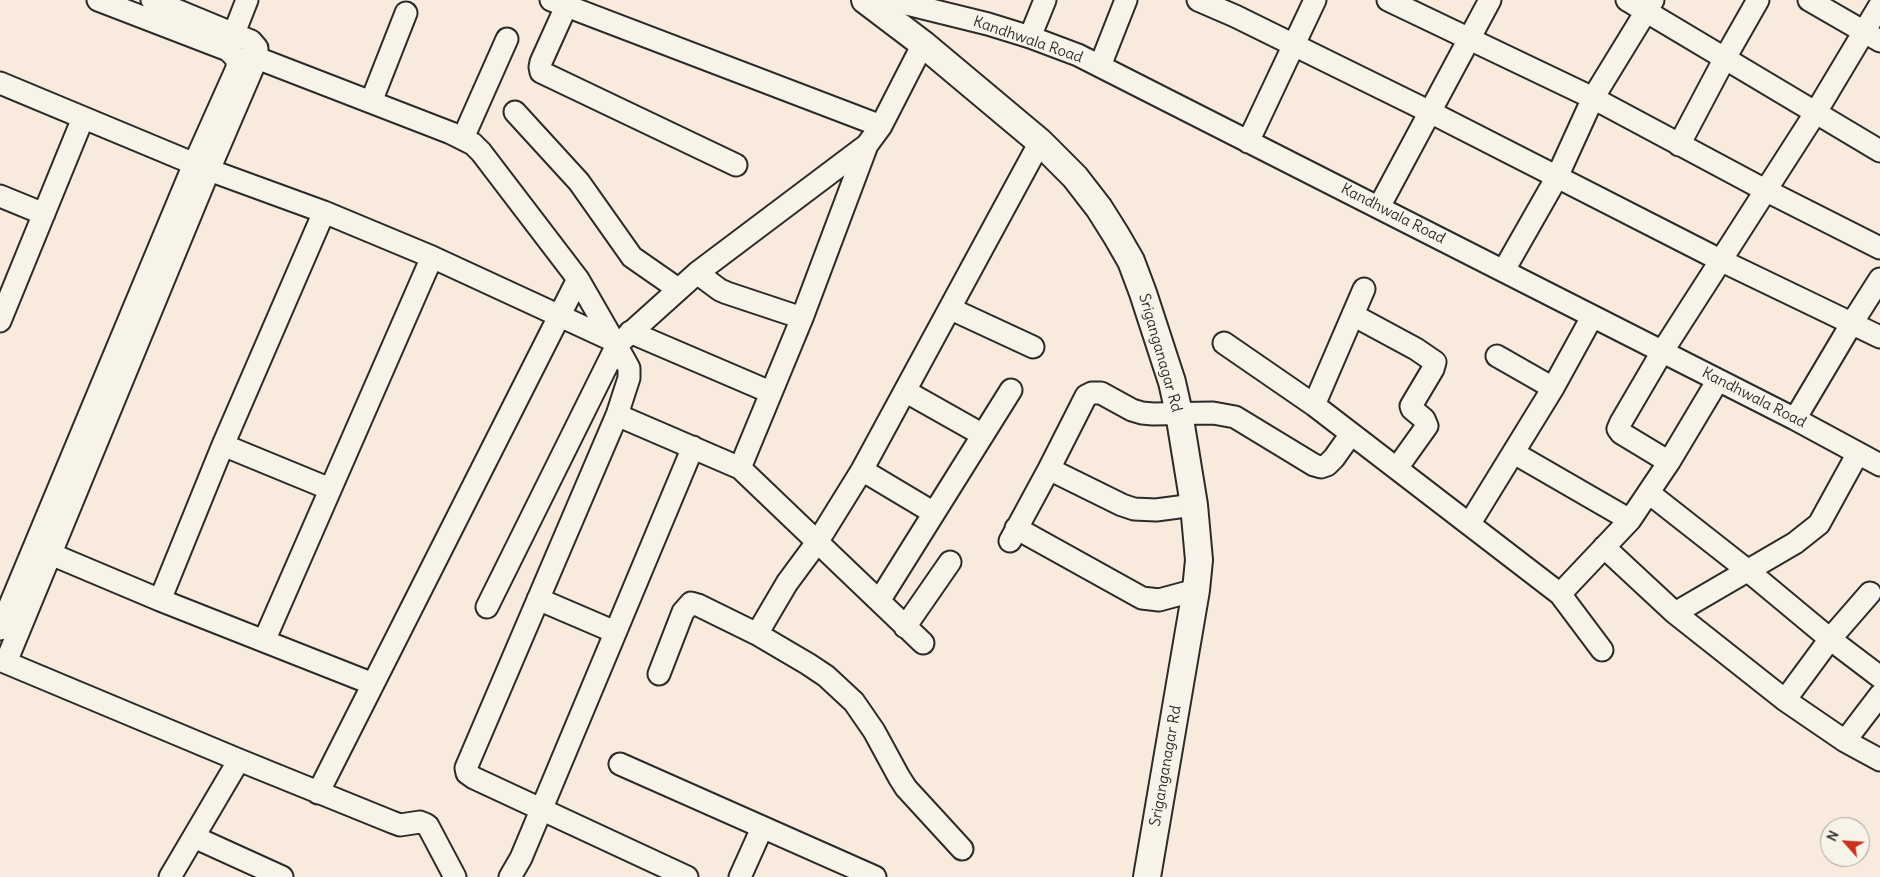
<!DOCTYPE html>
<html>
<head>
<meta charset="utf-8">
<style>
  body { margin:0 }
  #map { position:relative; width:1880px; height:877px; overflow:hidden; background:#f8eadc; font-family:Delius,sans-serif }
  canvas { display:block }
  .north { position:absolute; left:1820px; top:817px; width:50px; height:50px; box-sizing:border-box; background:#f7f3e8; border:1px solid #a5a39c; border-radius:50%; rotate:296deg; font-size:14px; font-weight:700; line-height:20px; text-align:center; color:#2b2b2b }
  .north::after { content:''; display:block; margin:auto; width:18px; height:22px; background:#c8321e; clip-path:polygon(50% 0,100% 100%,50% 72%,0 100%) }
</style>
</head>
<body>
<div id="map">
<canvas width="1880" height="877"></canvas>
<div class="north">N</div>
</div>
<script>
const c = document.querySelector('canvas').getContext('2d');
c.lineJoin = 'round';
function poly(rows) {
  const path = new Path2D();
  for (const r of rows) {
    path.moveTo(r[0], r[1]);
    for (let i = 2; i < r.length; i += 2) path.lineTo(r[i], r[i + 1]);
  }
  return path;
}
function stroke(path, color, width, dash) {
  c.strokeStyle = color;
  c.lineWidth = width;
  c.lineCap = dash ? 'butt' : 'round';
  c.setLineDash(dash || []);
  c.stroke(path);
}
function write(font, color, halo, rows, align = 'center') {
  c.font = font + ' Delius,sans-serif';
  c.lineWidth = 4;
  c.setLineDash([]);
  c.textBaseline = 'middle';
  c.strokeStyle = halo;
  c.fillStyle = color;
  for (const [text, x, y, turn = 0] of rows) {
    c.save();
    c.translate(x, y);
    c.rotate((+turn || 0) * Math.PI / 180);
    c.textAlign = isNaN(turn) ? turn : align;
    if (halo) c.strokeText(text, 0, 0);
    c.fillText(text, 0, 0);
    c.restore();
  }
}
const minor = poly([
  [551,0,881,126],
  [569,0,541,62,540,67,541,72,736,165],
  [891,0,988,24,1030,37,1078,55,1795,419,1880,465],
  [1198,0,1235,16,1430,112,1720,260,1880,337],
  [1388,0,1593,98,1765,190,1880,248],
  [1627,0,1880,151],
  [1809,0,1880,41],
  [1030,37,1045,0],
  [923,44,881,126,867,145,802,318,740,468,923,643],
  [229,46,247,0],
  [244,59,257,58,451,133,473,144,481,152,578,279,624,359,629,368,629,378,617,415,740,468],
  [1100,66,1126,0],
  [0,83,209,170,324,212,432,257,614,341],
  [371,102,406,13],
  [515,112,579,182,632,257,678,289],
  [463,138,507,39],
  [1248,142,1315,0],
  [1679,145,1725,58,1758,0],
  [0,196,44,214],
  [1379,207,1490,0],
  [1504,270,1557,177,1593,98,1653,0],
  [697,273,720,290,727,293,802,318],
  [951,309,1033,347],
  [1353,315,1416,349,1435,362,1433,369,1411,406,1412,409,1424,419,1427,426,1397,468],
  [0,321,83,118],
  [630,332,770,392],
  [1224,343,1314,405,1560,594,1602,650],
  [1497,356,1553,388],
  [905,391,983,435],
  [1314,405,1364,289],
  [617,415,466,768,467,773,474,778,687,877],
  [1795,419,1852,323,1880,279],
  [223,445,330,489],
  [1514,453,1630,520],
  [1669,462,1621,433,1618,429,1621,422,1662,352,1816,112,1880,5],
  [1049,469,1122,505,1134,509,1156,510,1194,505],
  [862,470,934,513],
  [1649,493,1747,570,1830,639,1880,677],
  [1470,523,1553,388,1592,317],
  [1016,528,1142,598,1159,600,1196,590],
  [1010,541,1049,469,1083,402,1086,396,1092,393,1101,393,1132,410,1142,413,1153,414,1213,413,1235,417,1314,465,1321,467,1327,465,1334,458,1351,434],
  [1604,547,1675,613,1795,543,1819,524,1858,453],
  [39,549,160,600,373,684],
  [1560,594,1630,520,1669,462,1718,380],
  [538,599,615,632],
  [160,600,223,445,324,212],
  [879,601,1011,390],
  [487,607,617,345,697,273,867,145],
  [1675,613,1785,700,1845,741,1880,695],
  [905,627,950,562],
  [0,629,194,164,237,68,237,59,228,50,98,0],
  [757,634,787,583,818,541,862,470,1040,142],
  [264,641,432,257],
  [0,660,239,760,392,822,400,825,420,822,425,824,428,826,455,877],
  [6,662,209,170,257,58,257,48,251,41,152,0],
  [659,674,683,612,691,603,698,605,757,634,808,664,826,676,854,702,874,731,899,777,906,788,962,849],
  [1785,700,1830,639,1870,593],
  [1845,741,1880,760],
  [620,764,875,877],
  [318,793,578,279],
  [194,837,282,877],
  [170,877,239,760],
  [510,877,521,858,693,447],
  [740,877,762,828]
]);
const major = poly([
  [865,0,923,44,1040,142,1075,177,1099,208,1116,235,1131,261,1143,293,1172,382,1179,413,1194,505,1199,560,1196,590,1147,877]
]);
stroke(minor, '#2b2b2b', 25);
stroke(major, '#2b2b2b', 30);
stroke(minor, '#f7f3e8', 21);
stroke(major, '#f7f3e8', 26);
write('15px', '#2b2b2b', '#f7f3e8', [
  ["Kandhwala Road",1028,40,19],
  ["Kandhwala Road",1393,214,27],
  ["Sriganganagar Rd",1160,353,74],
  ["Kandhwala Road",1754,398,27],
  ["Sriganganagar Rd",1166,766,-80]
]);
</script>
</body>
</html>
